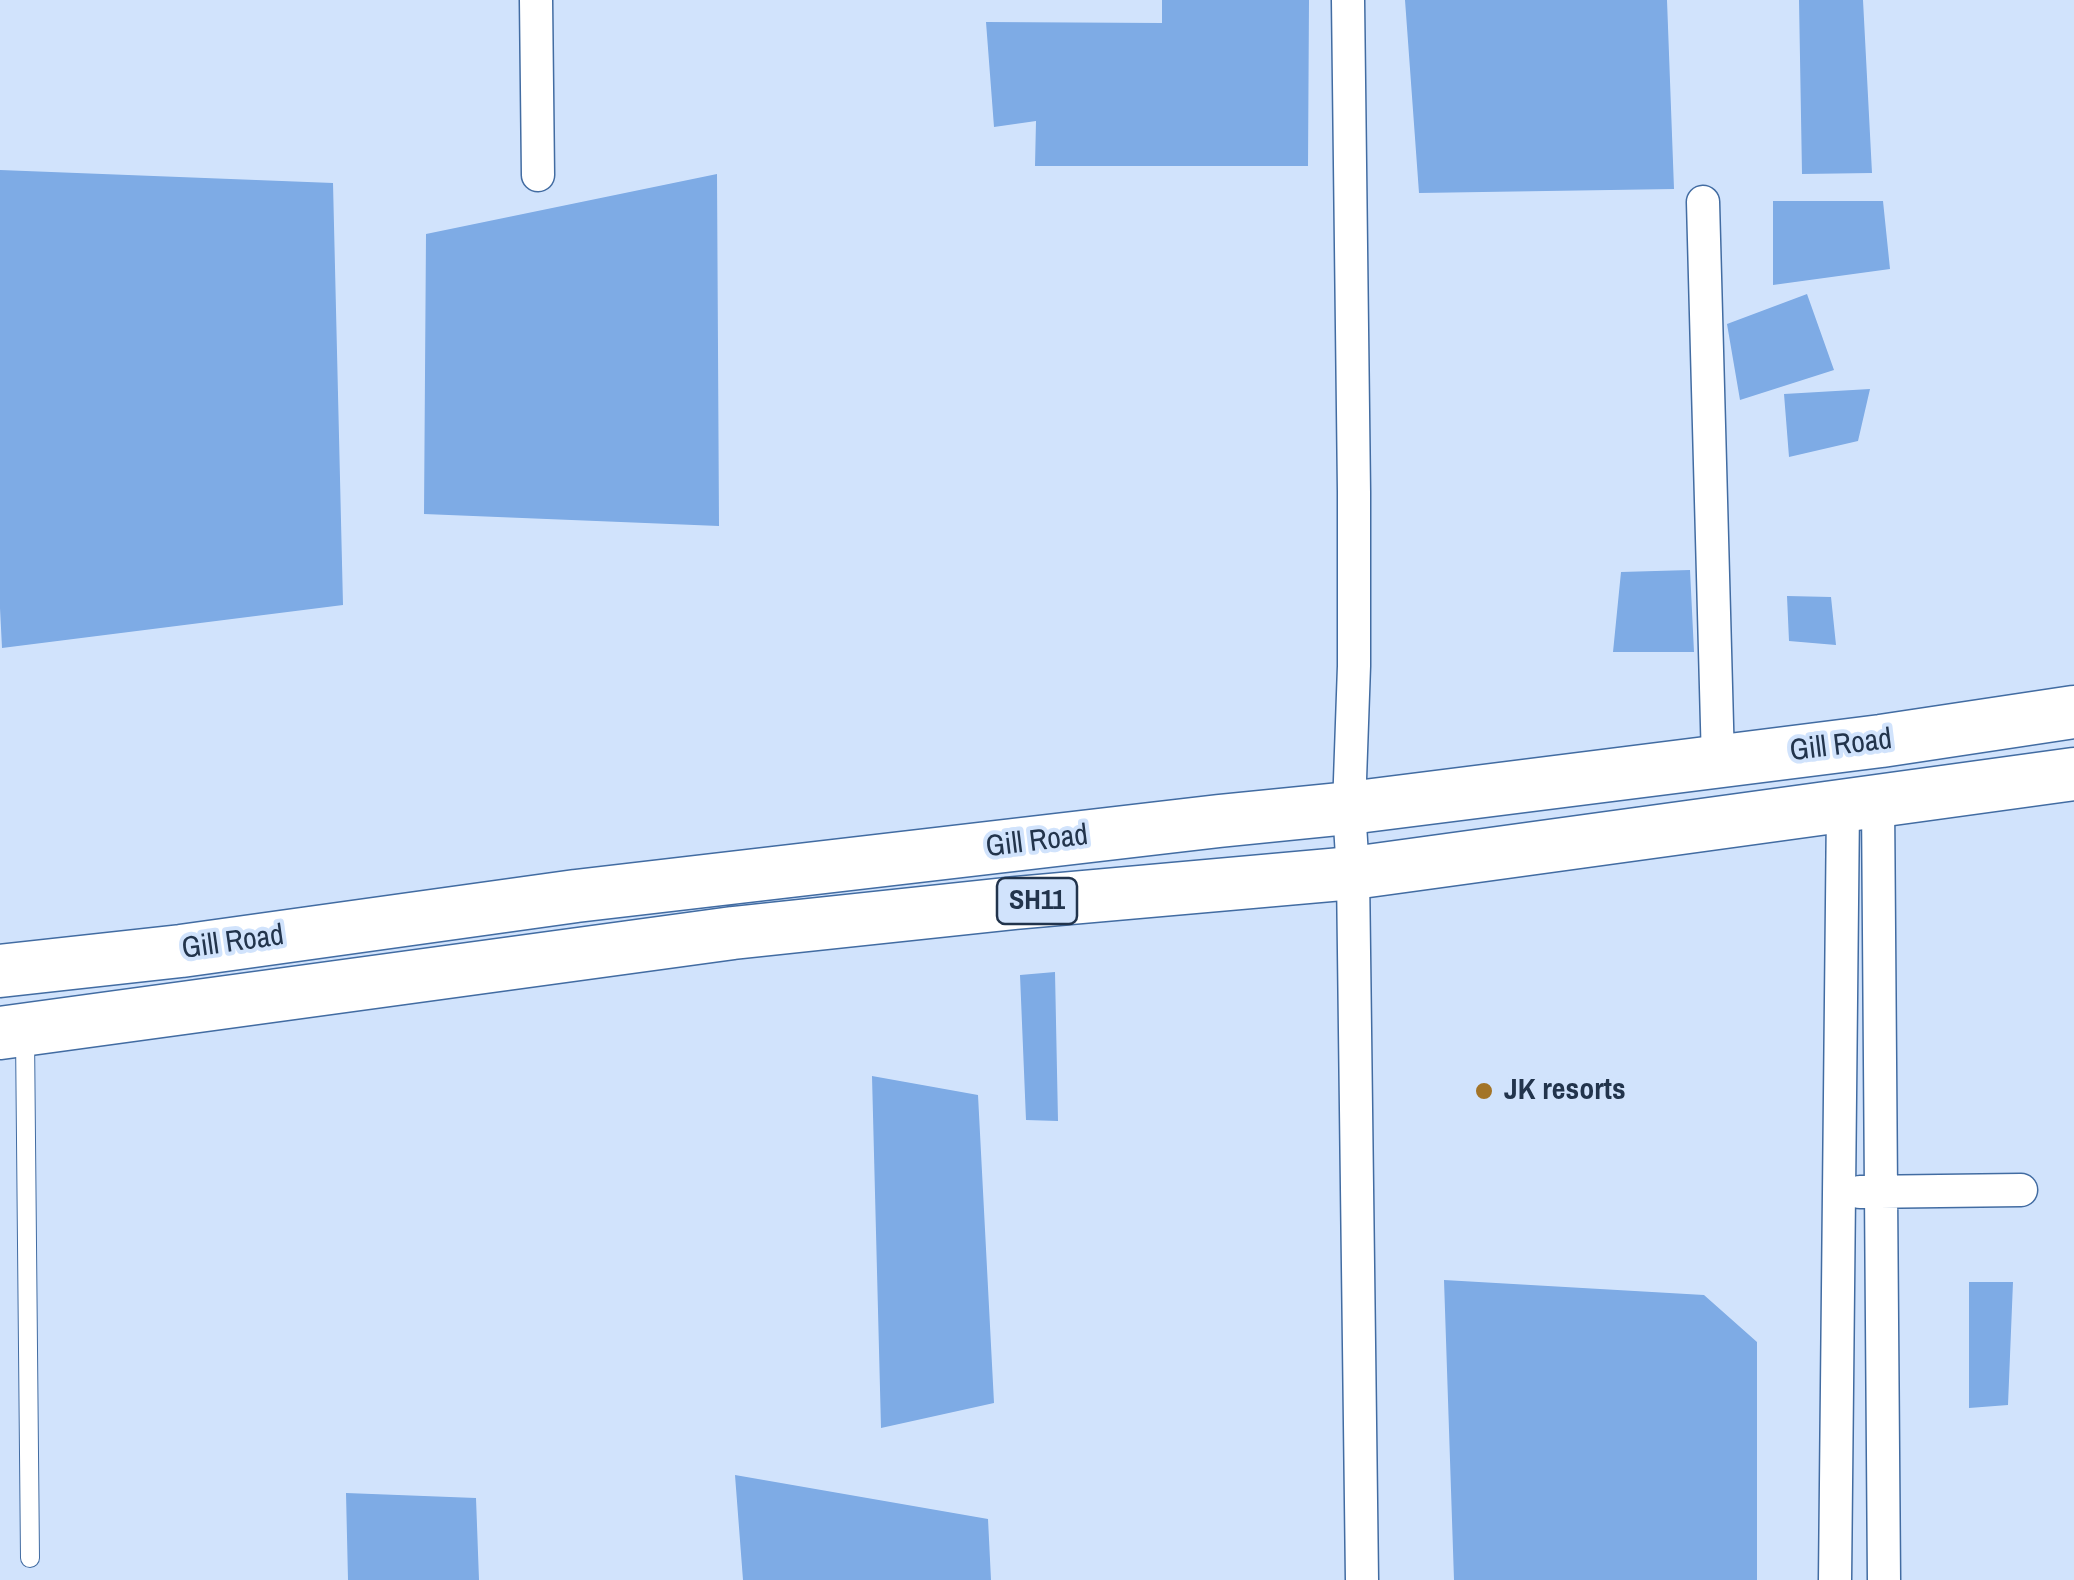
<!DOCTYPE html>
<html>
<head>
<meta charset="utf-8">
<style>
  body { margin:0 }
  canvas { display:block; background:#d1e3fc }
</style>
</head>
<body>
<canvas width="2074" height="1580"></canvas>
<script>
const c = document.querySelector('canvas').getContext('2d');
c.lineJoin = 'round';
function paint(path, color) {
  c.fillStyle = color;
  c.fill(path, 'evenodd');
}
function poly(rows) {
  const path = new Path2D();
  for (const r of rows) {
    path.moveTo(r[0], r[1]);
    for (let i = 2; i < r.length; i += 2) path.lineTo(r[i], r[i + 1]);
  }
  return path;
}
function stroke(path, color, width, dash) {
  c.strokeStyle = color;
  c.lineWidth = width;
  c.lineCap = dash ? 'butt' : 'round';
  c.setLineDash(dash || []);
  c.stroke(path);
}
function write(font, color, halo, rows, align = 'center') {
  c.font = font + ' "Archivo Narrow",sans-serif';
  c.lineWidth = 8;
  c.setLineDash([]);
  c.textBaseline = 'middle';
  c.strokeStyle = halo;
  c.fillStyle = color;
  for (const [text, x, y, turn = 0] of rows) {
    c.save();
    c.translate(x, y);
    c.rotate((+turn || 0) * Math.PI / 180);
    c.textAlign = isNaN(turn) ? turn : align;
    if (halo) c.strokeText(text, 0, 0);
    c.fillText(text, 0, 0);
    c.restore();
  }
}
paint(poly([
  [1162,0,1309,0,1308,166,1035,166,1036,121,994,127,986,22,1162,23],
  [1405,0,1667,0,1674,189,1419,193],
  [1799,0,1863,0,1872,173,1802,174],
  [0,170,333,183,343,605,2,648,0,608],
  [717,174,719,526,424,514,426,234],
  [1773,201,1883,201,1890,269,1773,285],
  [1807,294,1834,370,1740,400,1727,324],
  [1870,389,1858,441,1789,457,1784,394],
  [1690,570,1694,652,1613,652,1621,572],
  [1787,596,1831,597,1836,645,1789,641],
  [1055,972,1058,1121,1026,1120,1020,975],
  [872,1076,978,1095,994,1403,881,1428],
  [1444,1280,1704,1295,1757,1342,1757,1580,1454,1580],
  [1969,1282,2013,1282,2008,1405,1969,1408],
  [735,1475,988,1519,991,1580,743,1580],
  [346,1493,476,1498,479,1580,348,1580]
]), '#7eabe5');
const service = poly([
  [25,1035,30,1558]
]);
const minor = poly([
  [536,0,538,175],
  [1348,0,1354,492,1354,666,1349,808,1353,873,1362,1580],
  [1703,202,1718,762],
  [1878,801,1884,1580],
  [1860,1192,2021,1190],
  [1835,1580,1843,806]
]);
const primary = poly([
  [0,971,181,951,576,896,1219,821,1349,808,1881,741,2074,712],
  [0,1033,733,933,1015,903,1353,873,2074,774]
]);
stroke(service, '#426ca2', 20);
stroke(minor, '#426ca2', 35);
stroke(primary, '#426ca2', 55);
stroke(service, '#fff', 18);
stroke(minor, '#fff', 32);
stroke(primary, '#fff', 52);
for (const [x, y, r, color] of [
  [1484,1091,10,"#a37427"]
]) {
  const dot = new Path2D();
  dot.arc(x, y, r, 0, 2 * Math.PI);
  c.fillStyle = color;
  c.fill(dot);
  stroke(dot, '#d1e3fc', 4);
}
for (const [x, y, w] of [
  [1037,901,80]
]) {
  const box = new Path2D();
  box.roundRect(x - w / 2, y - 23, w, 46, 8);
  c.fillStyle = '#d1e3fc';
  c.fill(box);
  stroke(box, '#22344c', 2.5);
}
write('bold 28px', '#22344c', null, [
  ["SH11",1037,901]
]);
write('30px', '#22344c', '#d1e3fc', [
  ["Gill Road",1841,746,-7],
  ["Gill Road",1037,842,-7],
  ["Gill Road",233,943,-8]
]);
write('bold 30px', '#22344c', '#d1e3fc', [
  ["JK resorts",1504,1091]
], 'left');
</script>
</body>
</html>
